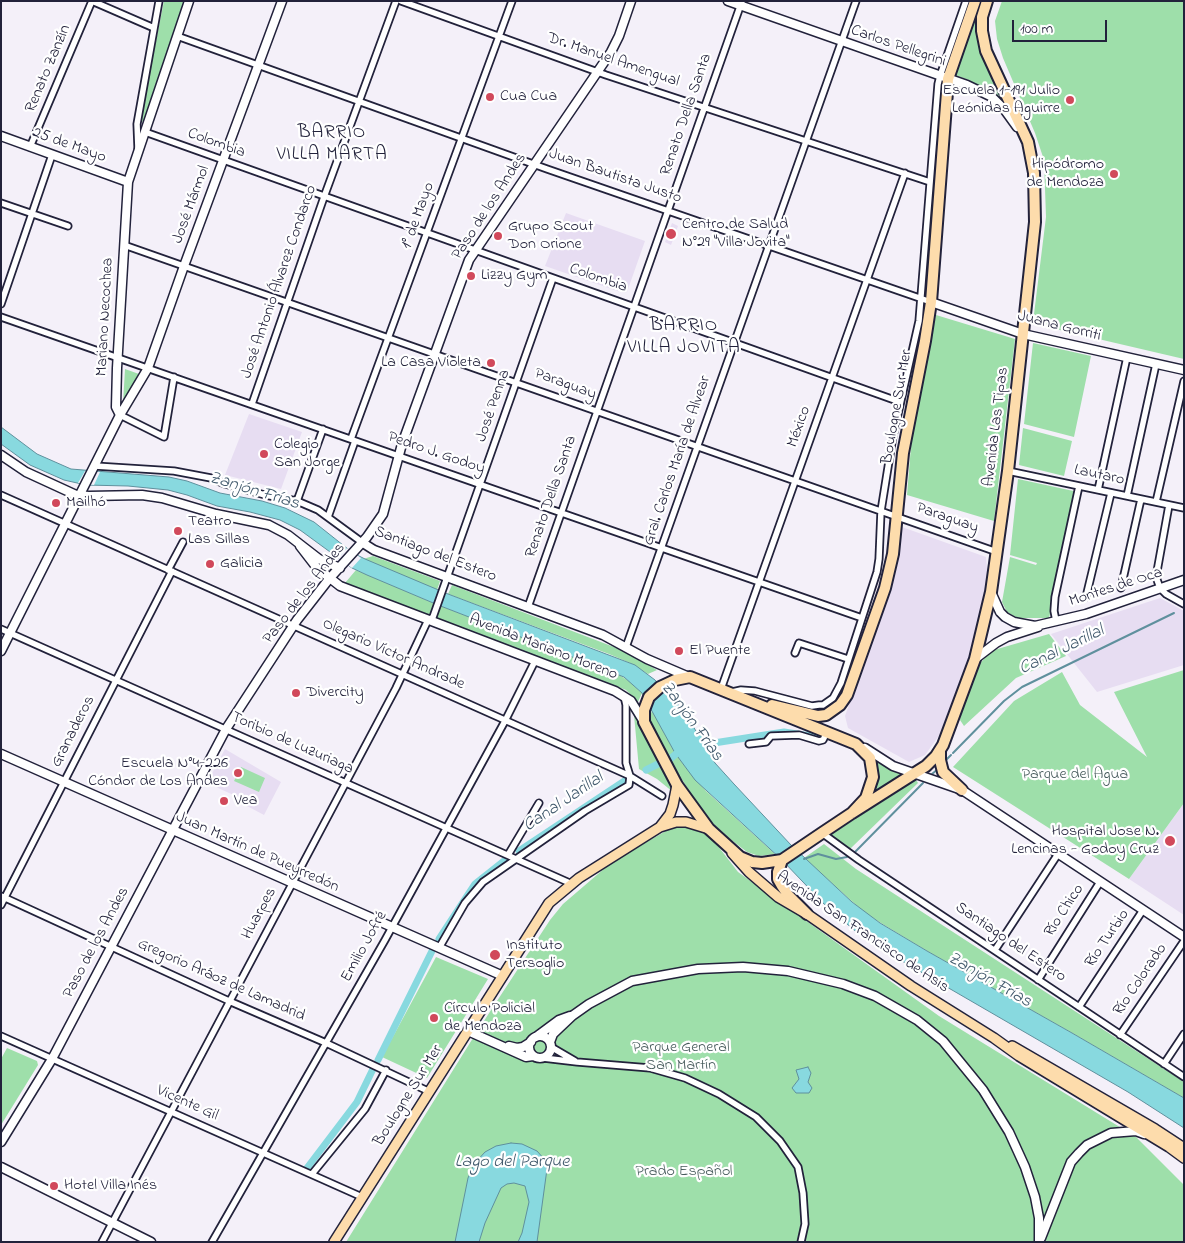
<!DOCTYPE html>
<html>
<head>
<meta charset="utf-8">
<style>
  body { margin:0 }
  #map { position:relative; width:1185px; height:1243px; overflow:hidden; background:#f4f0f9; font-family:"Indie Flower",sans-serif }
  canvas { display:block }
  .frame { position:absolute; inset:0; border:2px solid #22223b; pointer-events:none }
  .scale { position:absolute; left:1012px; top:20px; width:95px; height:22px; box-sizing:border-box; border:2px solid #22223b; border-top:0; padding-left:6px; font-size:15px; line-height:18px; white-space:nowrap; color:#22223b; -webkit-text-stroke:4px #fff; paint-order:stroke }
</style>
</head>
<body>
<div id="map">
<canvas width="1185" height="1243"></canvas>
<div class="frame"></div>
<div class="scale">100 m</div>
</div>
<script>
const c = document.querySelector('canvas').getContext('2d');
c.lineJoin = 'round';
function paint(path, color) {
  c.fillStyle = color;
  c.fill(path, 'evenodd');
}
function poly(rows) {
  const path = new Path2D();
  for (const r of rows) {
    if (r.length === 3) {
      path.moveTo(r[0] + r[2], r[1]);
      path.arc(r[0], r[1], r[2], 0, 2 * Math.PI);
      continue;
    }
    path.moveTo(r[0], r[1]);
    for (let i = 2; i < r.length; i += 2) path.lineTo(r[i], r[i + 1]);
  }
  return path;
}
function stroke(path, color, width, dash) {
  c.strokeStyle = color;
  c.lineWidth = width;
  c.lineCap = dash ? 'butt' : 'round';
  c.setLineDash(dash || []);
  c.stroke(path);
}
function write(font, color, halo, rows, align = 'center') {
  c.font = font + ' "Indie Flower",sans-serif';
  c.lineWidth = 4.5;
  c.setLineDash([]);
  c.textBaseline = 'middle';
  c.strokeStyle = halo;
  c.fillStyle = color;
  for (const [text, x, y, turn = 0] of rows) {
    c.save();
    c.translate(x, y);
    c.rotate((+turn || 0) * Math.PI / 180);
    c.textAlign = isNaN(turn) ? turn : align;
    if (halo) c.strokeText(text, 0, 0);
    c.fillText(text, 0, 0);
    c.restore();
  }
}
paint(poly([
  [566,213,645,241,627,292,623,293,545,266],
  [672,223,678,226,671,245,665,242],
  [249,414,302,432,281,489,225,475],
  [902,527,986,557,988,580,969,659,941,733,925,755,909,762,848,728,845,716,896,572],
  [1160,598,1184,611,1184,665,1097,692,1051,634],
  [225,749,281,782,264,815,247,806,249,802,207,783],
  [1184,803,1184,915,1129,879]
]), '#e7ddf2');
paint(poly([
  [164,1,184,1,144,122,140,121],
  [978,1,979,28,1009,110,994,96,969,80,955,75],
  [1002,1,1184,1,1184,359,1047,327,1034,314,1046,217,1044,160,1035,133,1003,58,997,39,995,21],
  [936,315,1015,339,994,521,907,495,912,434],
  [1033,343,1091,356,1074,437,1024,424],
  [125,369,139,374,123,404],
  [1023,428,1072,441,1064,476,1019,465],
  [1018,479,1078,492,1049,618,1017,618,1007,612,1002,602,1010,557,1036,565,1037,563,1010,555],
  [373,556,440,581,437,590,363,559],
  [356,570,438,605,616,673,629,681,642,693,638,702,626,690,345,583],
  [452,585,627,652,657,670,648,674,630,663,609,654,448,594],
  [1049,634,1066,656,1016,678,964,726,960,720,961,712,978,666,987,655,994,650],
  [1184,670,1184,803,1129,879,953,767,1014,701,1062,672,1080,705,1147,757,1114,692],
  [652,710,675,753,706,791,775,854,759,856,747,852,730,839,706,817,672,764,649,720],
  [634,715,672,785,673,792,657,779,639,769],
  [874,760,889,769,903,773,874,792,877,775],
  [241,767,265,778,259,792,234,781],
  [916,780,918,783,850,849,830,835],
  [678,824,700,829,711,837,738,872,939,1016,1136,1137,1184,1185,1184,1242,346,1242,478,1030,550,920,563,904,612,862],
  [824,844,856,869,1184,1082,1184,1098,1072,1033,927,951,866,914,804,858],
  [436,957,488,979,427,1078,382,1057],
  [7,1048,37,1061,38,1065,1,1125,1,1059]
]), '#9edfaa');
const water = poly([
  [1,427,37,454,71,469,169,477,187,481,220,493,262,501,285,508,314,522,353,553,365,559,448,594,635,665,655,680,684,711,715,763,734,784,791,845,852,902,880,923,927,951,1072,1033,1184,1098,1184,1128,1128,1092,902,961,854,930,823,903,782,860,695,780,675,753,642,693,624,677,438,605,367,575,352,568,300,530,280,520,250,512,217,506,187,495,168,490,128,486,86,485,64,480,30,465,1,444,1,427],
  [808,1067,811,1073,808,1082,812,1088,809,1093,796,1093,792,1088,799,1079,796,1070,808,1067],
  [511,1143,522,1144,537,1151,545,1160,547,1169,537,1242,518,1242,522,1233,529,1202,525,1186,514,1183,507,1184,501,1188,485,1223,479,1242,455,1242,468,1178,474,1164,485,1152,496,1146,511,1143]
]);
paint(water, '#88d9df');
stroke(water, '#5f909d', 1);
paint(poly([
  [85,471,100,472,94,485,78,483],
  [347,548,361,558,352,568,338,558]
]), '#f4f0f9');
stroke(poly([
  [953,753,1004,701,1022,687,1174,613],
  [945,761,951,755],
  [932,774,938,769],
  [855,852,923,783],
  [804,859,818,854,836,859,847,857]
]), '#5f909d', 2);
stroke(poly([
  [699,736,702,736,709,742,714,743,784,732,817,737],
  [670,759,676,754],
  [646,770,658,764],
  [519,851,626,780],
  [439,939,475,884,504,861],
  [378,1060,433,949],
  [307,1168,357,1102,373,1069]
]), '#88d9df', 7);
const street = poly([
  [92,1,154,28],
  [401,1,606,75,930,182],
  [177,36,547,169,931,302],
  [145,132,900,402],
  [30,147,92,1],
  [138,149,137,124,159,1],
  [1,203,68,226],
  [124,245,997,552],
  [1,304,52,155],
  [1,317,862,618],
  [252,404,324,197,396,1],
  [120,415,164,437,174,377],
  [351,439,512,1],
  [95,466,174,471,211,478,225,484,265,495,297,501,318,510,363,543],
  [1008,471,1184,508],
  [1098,490,1127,357],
  [1,495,630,776,662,796],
  [1127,496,1156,364],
  [297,501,323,429],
  [1156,502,1184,381],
  [1169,505,1156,577,1160,588,1166,594,1184,604],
  [328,517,355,441],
  [168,570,183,542],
  [1121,588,1141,499],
  [1086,597,1111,493],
  [528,607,742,1],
  [1056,621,1054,611,1055,597,1079,486],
  [1,629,572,884],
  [626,647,856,1],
  [795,653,799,643,848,659],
  [721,689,905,173],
  [732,692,741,690,755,691,812,706,819,705,823,705,833,698,841,683,877,572,879,559,881,511,893,436,919,321,938,84,940,76,966,1],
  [749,744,766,742,771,736,799,735,819,741,823,740,827,732],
  [822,833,859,860,1184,1077],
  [508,855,539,803],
  [1,896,229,1001,326,1043,430,1092],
  [1,905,172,571],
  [439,948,465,903,483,882,585,811,629,785,630,776,626,763,626,705,624,696],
  [995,950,1058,854],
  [1038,980,1100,882],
  [1079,1007,1143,910],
  [1120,1035,1184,941],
  [1,1036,362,1197],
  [551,1047,575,1061],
  [543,1058,577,1062,650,1068,685,1078,719,1094,756,1117,780,1141,798,1167,803,1193,805,1224,801,1242],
  [1164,1064,1184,1034],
  [312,1174,365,1109,386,1070],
  [102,1242,396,688,428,620,433,617,553,278],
  [212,1242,385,940,505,721,535,661]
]);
const secondary = poly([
  [728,1,967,85,992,97,1004,109,1017,127],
  [1,136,128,182],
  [931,302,1023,334,1184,370],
  [120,415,116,407,117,368,128,182,189,1],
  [1,455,26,472,76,495,89,496,142,495,162,498,216,514,269,525,288,535,319,559,340,568],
  [363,543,374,550,603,635,647,659,689,677],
  [300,546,317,568,340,586,615,691,631,701,644,722],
  [991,592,1000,612,1005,617,1014,622,1035,626,1086,614,1184,580],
  [1,651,120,415,148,368,184,266,282,1],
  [975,659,996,643,1007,637,1038,627],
  [865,748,893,766,962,790,1184,937],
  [1,754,503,976],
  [468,1031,526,1057,533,1056],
  [540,1047,11],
  [536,1037,559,1020,570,1016],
  [550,1042,553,1034,572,1016,589,1004,632,981,698,969,743,967,788,971,843,984,875,996,917,1020,943,1041,983,1090,1009,1132,1025,1167,1035,1197,1039,1218,1039,1242],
  [509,1046,517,1048,523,1047,531,1042],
  [1,1142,52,1059,226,729,297,620,329,579,367,537,383,514,402,444,469,260,611,52,619,36,631,1],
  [1,1167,151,1242],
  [1041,1238,1071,1162,1079,1153,1087,1145,1111,1133,1136,1131,1144,1134]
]);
const primary = poly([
  [660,827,670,814,673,805,677,785],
  [732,853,749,872,778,897,807,914,911,986,994,1038,1019,1056,1169,1147,1184,1158],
  [1012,1046,1155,1129,1184,1148],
  [334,1242,549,903,579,878,660,827,676,822,686,822,709,829]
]);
const highway = poly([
  [772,705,818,716,826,715,840,705,847,695,885,588,893,554,903,453,925,341,931,302,948,79,975,1],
  [940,750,940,760,943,772,962,790],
  [852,813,866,798,873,777,870,758,856,744,690,677,675,680,660,687,649,697,644,710,644,722,677,785,709,829,740,857,752,862,762,863,782,860,822,833,852,813,926,766,936,756,943,745,975,659,991,592,1008,471,1035,222,1034,173,1028,142,986,51,982,31,982,17,987,1],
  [782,860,778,872,778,879,782,886,788,895,807,914]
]);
stroke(street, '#22223b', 9);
stroke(secondary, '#22223b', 11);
stroke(primary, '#22223b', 12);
stroke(highway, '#22223b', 14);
stroke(street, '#fff', 5.5);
stroke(secondary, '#fff', 8);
stroke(primary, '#fddcac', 9);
stroke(highway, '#fddcac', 10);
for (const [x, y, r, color] of [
  [490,97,5,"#d1495b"],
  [1070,100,5,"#d1495b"],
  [1114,174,5,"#d1495b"],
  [671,234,6,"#d1495b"],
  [498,236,5,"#d1495b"],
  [471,276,5,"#d1495b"],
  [491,363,5,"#d1495b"],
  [264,454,5,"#d1495b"],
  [56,503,5,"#d1495b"],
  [178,531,5,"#d1495b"],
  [210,564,5,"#d1495b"],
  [679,651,5,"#d1495b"],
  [296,693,5,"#d1495b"],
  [238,773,5,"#d1495b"],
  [224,801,5,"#d1495b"],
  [1170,841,6,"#d1495b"],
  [495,955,6,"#d1495b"],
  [434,1018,5,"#d1495b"],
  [54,1186,5,"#d1495b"]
]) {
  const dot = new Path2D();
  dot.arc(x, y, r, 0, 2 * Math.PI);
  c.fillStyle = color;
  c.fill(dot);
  stroke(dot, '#fff', 2);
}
write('16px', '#22223b', '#fff', [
  ["Carlos Pellegrini",898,47,19],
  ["Dr. Manuel Amengual",613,61,19],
  ["Renato Zanzín",49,69,-67],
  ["Renato Della Santa",687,115,-71],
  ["Colombia",216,144,20],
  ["25 de Mayo",69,146,20],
  ["Juan Bautista Justo",615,177,19],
  ["José Mármol",192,205,-70],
  ["Paso de los Andes",490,207,-57],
  ["1° de Mayo",419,216,-70],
  ["Colombia",598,279,19],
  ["José Antonio Álvarez Condarco",280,282,-71],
  ["Mariano Necochea",106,317,-87],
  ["Juana Gorriti",1059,327,14],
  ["Paraguay",565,385,20],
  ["José Penna",494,406,-71],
  ["Boulogne Sur Mer",898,407,-80],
  ["México",800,427,-71],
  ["Avenida Las Tipas",997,427,-83],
  ["Pedro J. Godoy",436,454,19],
  ["Gral. Carlos María de Alvear",678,461,-71],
  ["Lautaro",1099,476,12],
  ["Renato Della Santa",552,497,-71],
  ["Paraguay",947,519,19],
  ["Santiago del Estero",435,555,21],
  ["Montes de Oca",1116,588,-18],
  ["Paso de los Andes",305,594,-52],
  ["Avenida Mariano Moreno",543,648,21],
  ["Olegario Víctor Andrade",393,655,24],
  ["Granaderos",74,732,-63],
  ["Toribio de Luzuriaga",292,744,24],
  ["Juan Martín de Pueyrredón",257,853,24],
  ["Río Chico",1065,911,-57],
  ["Huarpes",260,914,-62],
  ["Avenida San Francisco de Asís",862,933,34],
  ["Río Turbio",1108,939,-56],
  ["Paso de los Andes",97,943,-62],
  ["Santiago del Estero",1010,943,34],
  ["Emilio Jofré",365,947,-61],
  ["Río Colorado",1141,980,-56],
  ["Gregorio Aráoz de Lamadrid",221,981,24],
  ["Boulogne Sur Mer",409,1096,-58],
  ["Vicente Gil",187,1104,24]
]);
write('16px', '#22223b', '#fff', [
  ["Escuela 1-191 Julio",1060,91,"right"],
  ["Leónidas Aguirre",1060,109,"right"],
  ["Cua Cua",500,97],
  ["Hipódromo",1104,165,"right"],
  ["de Mendoza",1104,183,"right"],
  ["Centro de Salud",682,225],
  ["N°29 \"Villa Jovita\"",682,243],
  ["Grupo Scout",508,227],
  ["Don Orione",508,245],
  ["Lizzy Gym",481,276],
  ["La Casa Violeta",481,363,"right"],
  ["Colegio",274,445],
  ["San Jorge",274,463],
  ["Mailhó",66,503],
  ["Teatro",188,522],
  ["Las Sillas",188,540],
  ["Galicia",220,564],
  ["El Puente",689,651],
  ["Divercity",306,693],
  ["Escuela N°4-226",228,764,"right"],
  ["Cóndor de Los Andes",228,782,"right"],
  ["Vea",234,801],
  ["Hospital Jose N.",1159,832,"right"],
  ["Lencinas - Godoy Cruz",1159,850,"right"],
  ["Instituto",506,946],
  ["Tersoglio",506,964],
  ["Círculo Policial",444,1009],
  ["de Mendoza",444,1027],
  ["Hotel Villa Inés",64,1186]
], 'left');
write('16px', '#475b5c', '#fff', [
  ["Parque del Agua",1075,775],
  ["Parque General",681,1048],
  ["San Martín",681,1066],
  ["Prado Español",684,1172]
]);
write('italic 18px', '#41596c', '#fff', [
  ["Zanjón Frías",254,492,17],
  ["Canal Jarillal",1062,651,-26],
  ["Zanjón Frías",691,722,54],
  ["Canal Jarillal",564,803,-34],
  ["Zanjón Frías",989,981,30],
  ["Lago del Parque",512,1163]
]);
c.letterSpacing = '1px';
write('19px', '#22223b', '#fff', [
  ["BARRIO",332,134],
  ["VILLA MARTA",332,156],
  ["BARRIO",684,327],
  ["VILLA JOVITA",684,349]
]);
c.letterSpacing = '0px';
</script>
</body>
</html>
